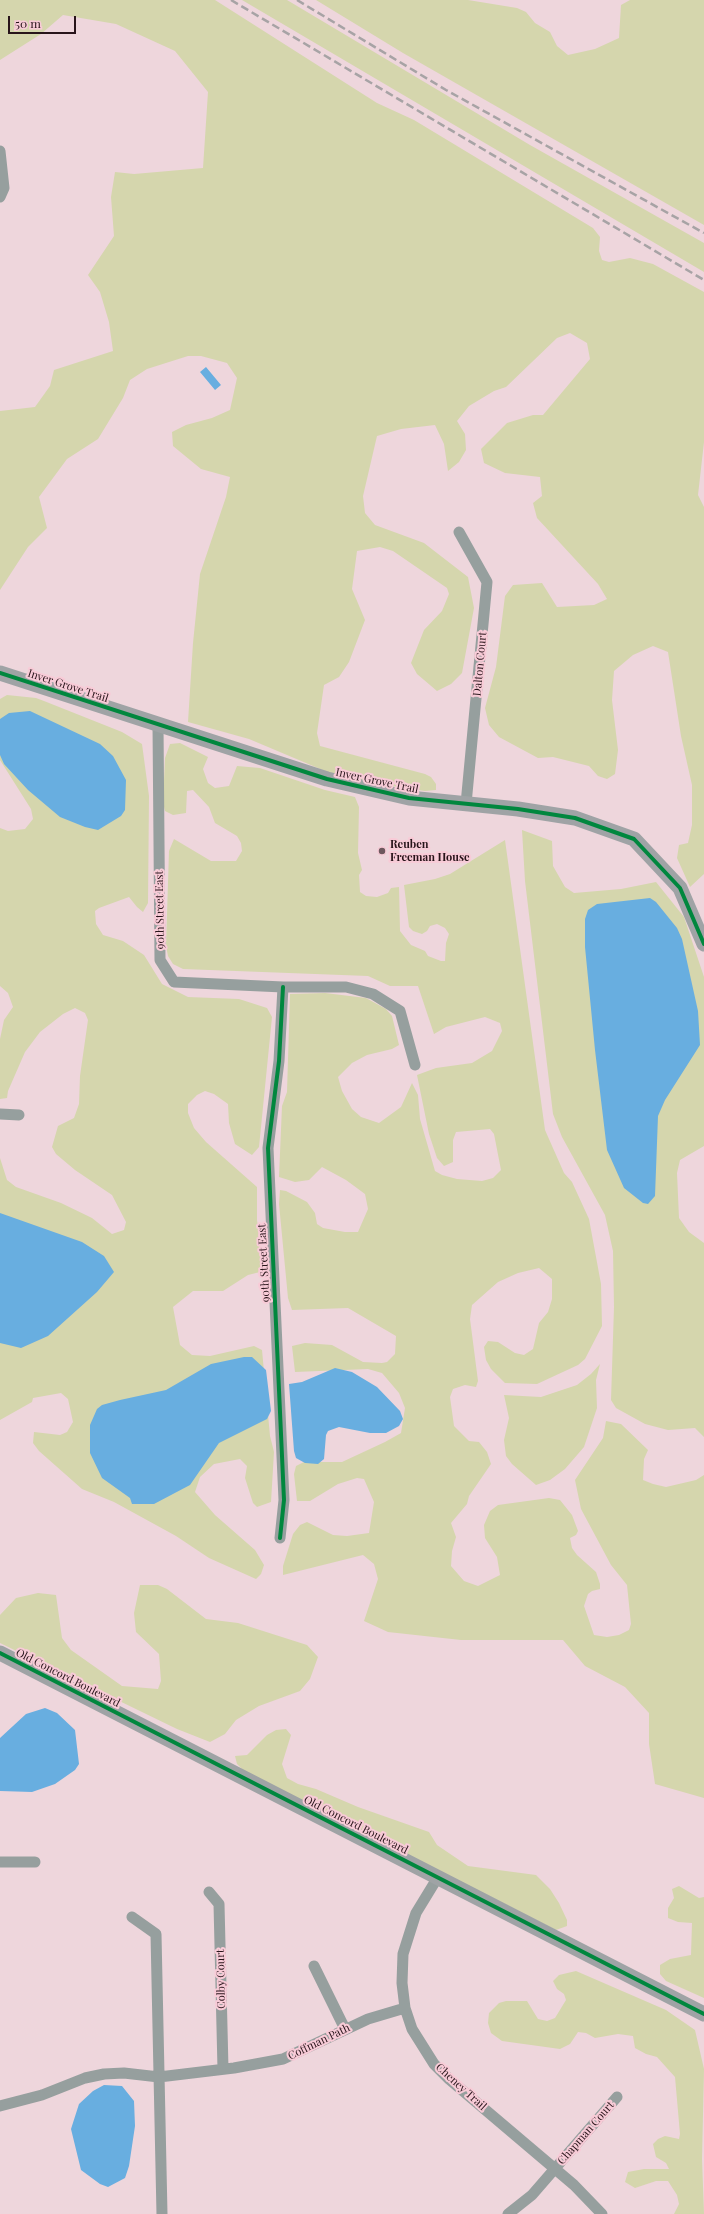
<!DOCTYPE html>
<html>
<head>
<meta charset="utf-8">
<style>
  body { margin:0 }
  #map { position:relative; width:704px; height:2214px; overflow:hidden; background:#eed6dc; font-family:"Playfair Display",serif }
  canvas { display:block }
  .scale { position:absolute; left:8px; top:16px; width:68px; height:18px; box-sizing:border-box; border:2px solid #28141a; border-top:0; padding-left:5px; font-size:12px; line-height:14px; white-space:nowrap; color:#28141a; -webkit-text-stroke:3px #f8cbd7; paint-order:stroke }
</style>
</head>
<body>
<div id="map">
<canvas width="704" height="2214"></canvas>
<div class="scale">50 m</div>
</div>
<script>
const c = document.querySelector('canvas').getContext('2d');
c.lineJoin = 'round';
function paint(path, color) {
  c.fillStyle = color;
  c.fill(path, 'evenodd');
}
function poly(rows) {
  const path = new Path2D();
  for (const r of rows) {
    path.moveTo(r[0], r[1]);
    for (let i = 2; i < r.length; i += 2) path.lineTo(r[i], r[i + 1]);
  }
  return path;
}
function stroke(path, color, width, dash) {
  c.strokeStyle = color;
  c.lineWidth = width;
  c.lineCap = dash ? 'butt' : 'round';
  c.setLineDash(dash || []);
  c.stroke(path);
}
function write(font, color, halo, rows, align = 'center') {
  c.font = font + ' "Playfair Display",serif';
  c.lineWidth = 4;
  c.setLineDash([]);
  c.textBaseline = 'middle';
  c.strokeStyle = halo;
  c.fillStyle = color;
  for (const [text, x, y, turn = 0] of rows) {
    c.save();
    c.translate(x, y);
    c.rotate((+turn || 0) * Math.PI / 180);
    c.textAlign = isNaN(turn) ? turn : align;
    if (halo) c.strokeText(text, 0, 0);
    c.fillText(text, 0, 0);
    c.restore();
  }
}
paint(poly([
  [0,0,215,0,377,103,414,120,593,228,600,237,599,251,602,260,609,262,630,258,653,264,704,292,704,442,698,495,704,507,704,874,690,887,677,858,679,845,688,843,692,825,692,785,681,736,668,652,653,646,633,655,614,671,612,700,618,750,615,774,607,779,598,776,589,766,553,757,538,758,499,737,489,725,485,708,496,667,505,596,513,585,542,583,557,607,594,605,607,599,598,584,537,518,533,503,542,496,540,477,505,473,484,463,481,449,507,423,533,415,543,415,590,359,587,343,570,333,557,338,506,387,494,391,469,406,457,421,465,434,466,450,459,462,448,471,444,444,435,425,401,429,377,436,363,496,365,513,375,525,424,543,468,577,474,608,462,673,451,684,437,691,417,674,411,663,424,630,442,611,449,594,447,588,393,551,380,547,357,551,352,589,365,620,349,662,339,677,324,685,317,733,320,746,425,774,431,777,436,784,436,790,425,791,344,779,249,739,188,722,193,643,200,574,226,497,230,477,201,469,173,446,172,432,186,425,212,418,230,410,237,378,227,363,201,356,188,356,147,369,130,380,123,398,98,439,67,459,39,497,47,528,28,547,0,590,0,411,35,407,50,386,54,370,113,351,109,322,100,292,88,275,114,236,111,197,115,172,134,174,203,168,208,92,175,51,116,24,63,15,41,34,0,60],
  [242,0,287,0,530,145,704,243,704,272],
  [316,0,468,0,517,8,526,12,535,23,550,32,557,46,568,55,595,49,619,38,621,5,630,0,704,0,704,225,403,53],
  [7,695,36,698,44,701,122,732,142,744,149,796,148,903,143,912,137,907,129,897,99,908,95,911,96,924,103,935,123,941,144,955,162,984,188,997,239,999,267,1008,272,1017,259,1147,252,1155,235,1144,229,1123,228,1104,214,1094,205,1091,197,1095,188,1104,188,1113,194,1128,206,1142,257,1187,257,1220,262,1261,260,1272,248,1275,223,1291,193,1291,173,1307,180,1345,192,1355,210,1356,254,1346,262,1350,270,1436,274,1452,271,1502,257,1507,253,1503,245,1478,247,1466,240,1459,214,1464,200,1477,195,1492,215,1515,255,1550,264,1565,261,1574,256,1579,209,1558,176,1536,114,1502,82,1489,39,1451,33,1443,34,1432,60,1435,67,1432,73,1422,68,1399,61,1393,33,1398,32,1402,0,1420,0,1158,7,1180,16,1187,61,1203,92,1218,112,1234,124,1230,126,1222,112,1195,75,1170,56,1154,52,1147,58,1126,74,1118,79,1104,80,1076,88,1020,85,1013,75,1008,63,1014,40,1032,25,1052,8,1091,7,1098,0,1099,0,1039,4,1020,13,1007,8,993,0,986,0,828,8,831,25,829,33,819,31,809,0,760,0,699],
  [180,743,208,757,203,769,208,783,215,788,229,786,237,766,260,768,325,790,355,797,359,807,358,853,362,870,359,875,360,892,366,896,377,897,388,893,391,888,399,887,400,931,411,945,425,951,428,956,441,961,445,961,446,943,449,934,445,928,437,924,430,926,427,931,422,934,413,931,409,927,404,885,435,879,450,874,505,840,545,1130,564,1173,572,1182,589,1219,601,1284,602,1326,585,1359,578,1365,537,1384,505,1383,491,1369,486,1360,484,1347,488,1341,498,1342,515,1353,524,1355,533,1349,539,1323,548,1312,552,1299,552,1279,539,1268,518,1273,498,1282,472,1305,470,1319,478,1381,476,1387,465,1385,453,1389,450,1397,454,1426,469,1441,479,1442,487,1452,491,1464,469,1496,467,1504,451,1523,456,1537,452,1551,451,1566,464,1581,478,1586,500,1575,497,1557,485,1538,484,1525,490,1511,498,1505,549,1498,560,1500,572,1515,578,1531,576,1535,570,1538,572,1548,577,1555,596,1572,600,1584,600,1589,592,1591,588,1594,584,1606,594,1635,607,1637,619,1635,629,1630,631,1624,627,1585,611,1565,581,1509,575,1480,603,1438,606,1421,621,1424,648,1450,644,1459,643,1480,653,1484,666,1487,696,1480,704,1475,704,1798,655,1784,649,1744,649,1713,625,1687,585,1666,563,1640,461,1640,388,1632,364,1621,378,1579,374,1564,363,1555,283,1575,283,1566,293,1534,300,1525,307,1522,333,1535,347,1536,369,1533,374,1502,364,1479,357,1478,338,1484,310,1501,297,1501,294,1474,296,1466,304,1462,342,1462,385,1442,401,1433,405,1408,399,1393,382,1373,368,1369,295,1372,292,1346,305,1343,332,1345,363,1362,382,1363,387,1362,395,1354,396,1336,348,1308,292,1310,288,1298,279,1204,280,1190,286,1191,307,1202,315,1213,317,1224,323,1228,345,1232,358,1232,368,1209,365,1194,346,1180,322,1167,309,1180,295,1182,279,1177,282,1106,287,1092,290,994,325,993,366,998,386,1009,392,1016,399,1045,392,1049,367,1055,352,1063,338,1077,342,1091,352,1109,361,1117,379,1123,401,1107,412,1083,418,1095,420,1119,435,1171,442,1175,457,1179,482,1181,493,1178,501,1170,494,1134,490,1129,456,1132,453,1140,453,1162,444,1166,437,1158,429,1134,417,1075,436,1068,472,1063,492,1051,502,1031,500,1023,485,1017,446,1027,434,1034,418,986,390,986,368,976,183,969,173,964,168,956,166,946,169,851,174,839,211,861,236,861,242,851,241,843,237,836,215,823,209,807,193,790,187,791,186,813,173,815,165,811,163,803,165,758,170,744],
  [522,830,552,841,553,866,565,887,574,893,621,889,656,882,684,917,704,977,704,1146,680,1160,677,1173,679,1218,689,1232,704,1243,704,1437,695,1428,668,1430,645,1424,616,1408,611,1400,614,1307,613,1251,605,1215,562,1137,553,1114,525,881],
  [600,1364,596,1380,597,1408,584,1447,565,1469,550,1480,536,1485,512,1464,506,1456,504,1440,509,1418,504,1395,541,1397,577,1385,591,1374],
  [140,1585,158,1585,167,1589,206,1619,238,1623,307,1645,318,1657,310,1679,300,1691,259,1706,236,1720,225,1734,210,1742,177,1729,0,1643,0,1615,16,1598,38,1593,56,1595,62,1638,71,1650,122,1686,158,1689,161,1681,159,1654,136,1632,134,1613],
  [286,1729,291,1735,282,1764,287,1778,298,1784,316,1789,358,1807,429,1832,437,1845,468,1866,536,1875,550,1889,559,1903,567,1920,567,1926,556,1930,245,1772,237,1764,235,1756,247,1755,267,1735,276,1730],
  [679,1886,699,1898,704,1897,704,1998,666,1981,660,1974,660,1965,670,1959,691,1955,692,1923,678,1922,668,1918,668,1908,674,1898,672,1889],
  [576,1971,666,2010,695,2030,704,2069,702,2159,704,2214,674,2214,679,2204,677,2195,668,2181,656,2181,635,2188,625,2182,628,2172,644,2169,669,2169,666,2163,656,2157,653,2144,658,2139,665,2136,679,2139,680,2134,675,2077,657,2057,646,2054,635,2048,633,2036,618,2034,595,2038,586,2033,578,2032,570,2044,560,2049,502,2041,491,2033,488,2023,489,2013,499,2003,506,2001,527,2001,538,2019,547,2021,555,2018,566,2000,564,1994,557,1989,553,1981,559,1975]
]), '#d5d6ad');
paint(poly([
  [206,367,221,385,215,390,200,372],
  [30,711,100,744,113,756,126,780,125,810,121,816,98,830,85,827,60,817,28,790,4,764,0,755,0,719,9,713],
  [650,898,656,902,677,928,682,939,698,1011,700,1045,665,1100,658,1116,655,1196,648,1204,643,1203,624,1188,607,1150,595,1050,585,947,585,919,588,910,597,904],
  [0,1213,82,1242,104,1256,114,1272,97,1292,48,1336,21,1348,0,1343],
  [244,1357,252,1357,266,1370,271,1411,267,1419,219,1443,190,1485,154,1504,132,1504,130,1498,102,1478,90,1453,90,1425,97,1409,102,1405,120,1400,166,1390,211,1364],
  [335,1368,352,1372,377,1387,400,1411,403,1419,399,1426,386,1433,370,1433,339,1427,328,1431,326,1435,324,1459,318,1464,305,1463,296,1458,294,1451,289,1384,302,1382],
  [45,1708,57,1713,75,1730,79,1764,75,1770,55,1784,32,1792,0,1791,0,1738,26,1714],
  [104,2085,122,2086,134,2101,135,2126,129,2166,125,2178,108,2187,100,2184,81,2170,71,2129,79,2104,93,2091]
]), '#68aee0');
stroke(poly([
  [0,151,4,188,0,197],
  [459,532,487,582,466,804],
  [158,725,160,960,174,982,283,987,346,987,373,994,400,1011,415,1065],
  [0,1114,19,1115],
  [280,1538,284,1500,268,1148,279,1061,283,987],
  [0,1862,35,1862],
  [438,1877,416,1913,403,1954,402,1983,405,2008,412,2029,434,2064,449,2079,574,2185,602,2214],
  [209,1892,219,1904,223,2069],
  [132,1917,156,1934,162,2214],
  [314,1966,345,2029],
  [0,2106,42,2095,85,2078,104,2074,124,2073,159,2077,234,2068,283,2059,368,2019,405,2008],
  [508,2214,532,2195,617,2097]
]), '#969f9e', 11);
stroke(poly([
  [0,673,327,779,409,798,518,809,575,818,634,839,680,888,704,944],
  [0,1653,704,2014]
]), '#9fa3a5', 15);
stroke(poly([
  [231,0,704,280],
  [297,0,446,90,704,233]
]), '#a7a3a5', 2.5, [8, 4]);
stroke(poly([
  [0,673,327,779,409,798,518,809,575,818,634,839,680,888,704,944],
  [280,1538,284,1500,268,1148,279,1061,283,987],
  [0,1653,704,2014]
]), '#00873e', 4);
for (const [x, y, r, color] of [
  [382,851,4,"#6d585e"]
]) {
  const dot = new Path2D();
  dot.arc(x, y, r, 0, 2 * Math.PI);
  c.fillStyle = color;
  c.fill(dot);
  stroke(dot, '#f8cbd7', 1.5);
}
write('11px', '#28141a', '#f8cbd7', [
  ["Dalton Court",480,664,-85],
  ["Inver Grove Trail",68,686,18],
  ["Inver Grove Trail",377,781,12],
  ["90th Street East",160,910,-91],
  ["90th Street East",264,1263,-93],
  ["Old Concord Boulevard",68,1678,27],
  ["Old Concord Boulevard",356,1825,27],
  ["Colby Court",221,1979,-91],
  ["Coffman Path",319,2042,-26],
  ["Cheney Trail",461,2087,42],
  ["Chapman Court",586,2133,-49]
]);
write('bold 11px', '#28141a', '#f8cbd7', [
  ["Reuben",390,845],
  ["Freeman House",390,858]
], 'left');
</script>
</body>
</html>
